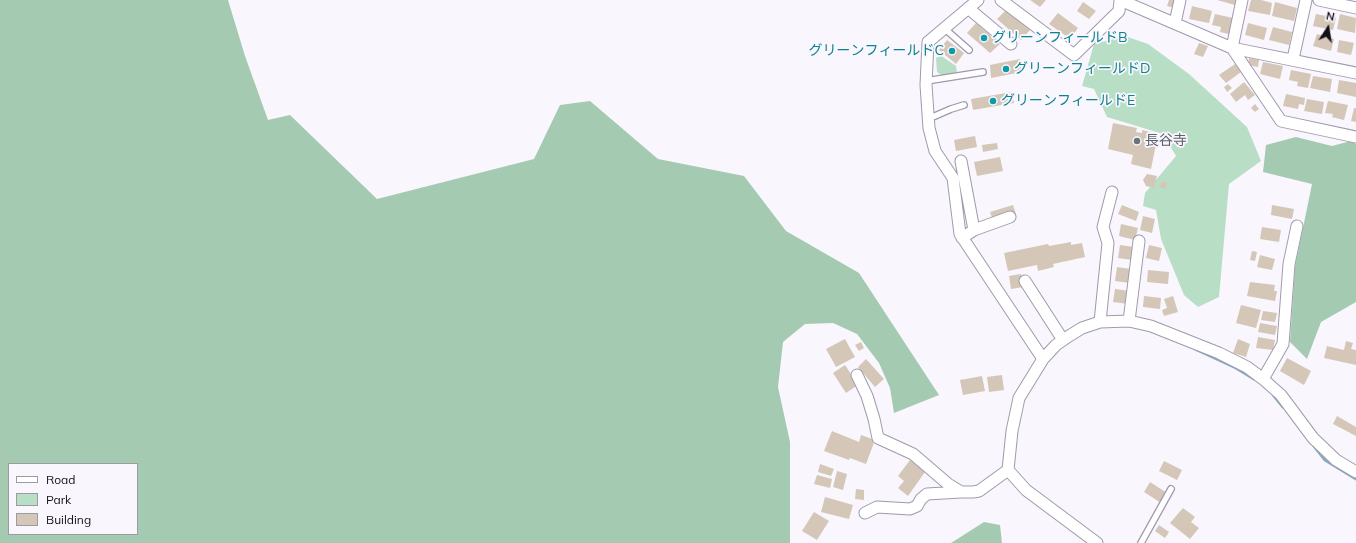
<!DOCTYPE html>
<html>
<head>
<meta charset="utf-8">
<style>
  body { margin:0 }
  #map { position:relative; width:1356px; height:543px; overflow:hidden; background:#f9f6fe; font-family:Mulish,sans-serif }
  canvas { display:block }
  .legend { position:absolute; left:8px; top:463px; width:130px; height:72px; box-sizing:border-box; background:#f9f6fe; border:1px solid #9d9aa1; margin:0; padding:5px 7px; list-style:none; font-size:12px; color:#121016 }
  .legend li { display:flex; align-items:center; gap:8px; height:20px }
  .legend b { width:20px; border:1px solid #9d9aa1 }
  .north { position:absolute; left:1308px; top:8px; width:40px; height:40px; -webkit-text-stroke:3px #f9f6fe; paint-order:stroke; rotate:12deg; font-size:11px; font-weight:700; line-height:16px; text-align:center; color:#121016 }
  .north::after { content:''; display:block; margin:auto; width:14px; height:18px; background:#121016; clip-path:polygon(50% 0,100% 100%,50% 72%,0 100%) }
</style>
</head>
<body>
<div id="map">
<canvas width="1356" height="543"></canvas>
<ul class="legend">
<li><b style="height:5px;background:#fff"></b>Road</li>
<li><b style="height:11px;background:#b9dec6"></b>Park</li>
<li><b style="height:11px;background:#d4c7b7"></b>Building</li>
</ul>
<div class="north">N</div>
</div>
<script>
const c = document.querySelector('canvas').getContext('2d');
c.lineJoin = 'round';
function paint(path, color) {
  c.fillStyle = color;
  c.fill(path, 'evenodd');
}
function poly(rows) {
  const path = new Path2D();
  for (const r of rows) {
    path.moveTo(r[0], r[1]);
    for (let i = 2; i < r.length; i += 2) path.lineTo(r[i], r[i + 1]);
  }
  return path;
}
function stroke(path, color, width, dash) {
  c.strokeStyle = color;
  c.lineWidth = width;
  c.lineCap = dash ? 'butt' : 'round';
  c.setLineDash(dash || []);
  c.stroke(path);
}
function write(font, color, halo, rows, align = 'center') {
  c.font = font + ' Mulish,"Noto Sans JP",sans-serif';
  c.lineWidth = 3.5;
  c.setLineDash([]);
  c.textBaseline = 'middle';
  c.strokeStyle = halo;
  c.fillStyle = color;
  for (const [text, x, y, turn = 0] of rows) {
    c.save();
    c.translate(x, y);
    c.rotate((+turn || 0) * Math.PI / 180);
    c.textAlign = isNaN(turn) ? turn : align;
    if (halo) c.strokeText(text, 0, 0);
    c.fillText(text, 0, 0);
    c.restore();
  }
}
paint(poly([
  [1125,36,1148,44,1189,74,1247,127,1261,161,1229,184,1219,297,1198,307,1184,295,1161,239,1156,210,1143,206,1145,193,1176,156,1163,134,1107,117,1094,89,1082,86,1094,44],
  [940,55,956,66,957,72,943,76,937,72,936,58]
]), '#b9dec6');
paint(poly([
  [0,0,228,0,245,56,268,120,290,115,377,199,534,159,560,105,590,101,658,159,744,176,786,231,859,273,939,395,894,413,890,388,879,363,857,334,833,323,805,324,783,342,778,387,790,442,790,543,0,543],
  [9,464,137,464,137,534,9,534],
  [1296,137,1332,146,1351,141,1356,144,1356,302,1321,322,1307,359,1290,342,1295,267,1312,184,1263,172,1266,145],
  [984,522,1000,525,1002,543,951,543]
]), '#a5cab2');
stroke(poly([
  [1195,349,1236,368,1254,379],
  [1274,396,1283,407],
  [1314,446,1325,460,1356,479]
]), '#86adc2', 3);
paint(poly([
  [1030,0,1046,0,1040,7],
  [1169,0,1177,0,1175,8,1167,6],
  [1217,0,1236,0,1235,5],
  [1251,0,1261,0,1272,3,1270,15,1248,11],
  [1083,2,1096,11,1089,19,1077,11],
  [1275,2,1297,8,1294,21,1272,16],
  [1192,6,1212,11,1209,23,1189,19],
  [1006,10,1030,30,1021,40,997,19],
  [1058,13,1078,28,1070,39,1049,24],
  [1215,14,1233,18,1229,34,1220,32,1221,27,1212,25],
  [1316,14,1336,18,1333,30,1313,26],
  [1340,14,1356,18,1355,33,1337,29],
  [976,23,1000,44,990,53,967,33],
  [1248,23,1267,28,1264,40,1245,35],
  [1273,27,1292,32,1289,45,1269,40],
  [1317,34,1334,39,1331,51,1313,46],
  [947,40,964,53,956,64,939,50],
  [1339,40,1354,43,1351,55,1337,52],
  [1199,43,1208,46,1203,57,1194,54],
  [1249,58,1259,60,1258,67,1248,65],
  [1020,59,1022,72,991,78,990,65],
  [1263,62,1283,66,1280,79,1260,74],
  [1235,64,1241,72,1226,83,1219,75],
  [1291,70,1311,74,1308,88,1297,86,1298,82,1289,80],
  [1313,76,1332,79,1330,92,1310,88],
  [1339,80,1356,83,1356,97,1337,93],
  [1244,82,1255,95,1248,100,1245,95,1236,102,1230,94],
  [1228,84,1232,88,1227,92,1224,87],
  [1012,92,1014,103,973,110,971,99],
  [1286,94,1305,98,1304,105,1299,104,1298,109,1283,106],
  [1307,99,1324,102,1322,114,1304,111],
  [1328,101,1348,105,1344,120,1332,117,1333,114,1325,113],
  [1255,104,1259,109,1255,112,1251,108],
  [1354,108,1356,108,1356,122,1351,121],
  [1113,123,1137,128,1136,132,1142,133,1142,130,1158,134,1151,169,1131,164,1133,155,1108,149],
  [975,136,977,147,956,151,954,140],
  [997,143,998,149,983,152,982,145],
  [1000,157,1003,171,977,176,974,162],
  [1147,174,1157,176,1154,188,1146,186,1143,180],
  [1163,181,1168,183,1165,189,1159,187],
  [1013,205,1016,214,993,221,990,212],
  [1122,205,1139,212,1136,221,1118,214],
  [1272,205,1294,209,1292,219,1271,215],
  [1143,216,1155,219,1152,233,1140,230],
  [1121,224,1138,228,1135,240,1119,236],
  [1262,227,1281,230,1279,242,1260,239],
  [1071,242,1071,245,1082,243,1085,257,1053,264,1054,267,1038,271,1037,265,1008,271,1004,253,1048,244,1049,246],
  [1120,245,1134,247,1132,260,1118,258],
  [1149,245,1162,248,1159,261,1146,258],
  [1252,251,1257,252,1255,261,1250,260],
  [1260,255,1275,259,1272,270,1257,267],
  [1117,267,1131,269,1130,283,1115,281],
  [1148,270,1169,272,1168,284,1147,282],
  [1021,274,1023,287,1011,289,1009,276],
  [1250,282,1275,285,1274,291,1277,291,1275,301,1247,296],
  [1115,289,1130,291,1128,304,1113,302],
  [1144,296,1161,298,1160,309,1143,307],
  [1173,296,1178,312,1164,316,1162,310,1167,308,1164,299],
  [1241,305,1261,310,1256,328,1236,323],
  [1263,311,1277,313,1275,322,1261,320],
  [1260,323,1277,326,1275,335,1258,332],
  [1258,337,1275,340,1273,350,1256,348],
  [845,339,855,357,836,367,826,349],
  [1238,339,1250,344,1246,357,1233,353],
  [1346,341,1353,343,1351,349,1356,350,1356,365,1324,358,1327,346,1344,350],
  [861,342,864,348,859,351,855,345],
  [1287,358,1311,371,1304,385,1280,371],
  [866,359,884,379,875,387,858,367],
  [845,365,858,385,846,393,833,373],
  [1002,375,1004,390,989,392,987,377],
  [982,376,985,391,963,395,960,380],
  [1337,416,1356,427,1356,436,1333,424],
  [832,431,859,442,861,435,875,440,866,464,850,458,849,460,824,451],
  [910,460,925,472,908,496,898,488,904,481,898,476],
  [1164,461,1182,470,1177,480,1159,471],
  [820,464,834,469,831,476,818,472],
  [837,471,847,474,843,490,833,487],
  [817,475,832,479,830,488,814,484],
  [1150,482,1167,493,1161,503,1144,492],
  [856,489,864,490,864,500,855,499],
  [825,497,853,505,849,519,821,512],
  [1183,508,1195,517,1191,522,1199,528,1190,539,1170,523],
  [814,512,829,521,817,540,802,531],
  [1159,525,1169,532,1165,538,1155,531]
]), '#d4c7b7');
const lane = poly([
  [944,28,969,50],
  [926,81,983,72],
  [928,119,951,109,964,105],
  [1141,543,1171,489]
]);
const street = poly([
  [978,0,928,42,926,85,929,128,935,151,953,178,960,234,1043,359],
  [1001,0,1074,55,1119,11,1120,0],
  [1120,0,1232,48,1356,73],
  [1242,0,1232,48,1281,121,1356,137],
  [1319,0,1356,8],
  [968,8,1011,44],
  [1175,23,1180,0],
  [1293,59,1306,0],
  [961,161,974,230,962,238],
  [974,230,1010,217],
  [1025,281,1063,340],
  [1129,321,1139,241],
  [1100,322,1108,243,1103,227,1112,192],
  [857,375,867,396,874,419,878,438,913,454,948,484,961,492,973,492,979,491,1008,470],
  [1263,379,1283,344,1289,264,1297,226],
  [865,513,877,507,910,509,917,506,921,499,927,494,961,492],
  [1097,543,1026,490,1008,470,1012,431,1019,398,1043,359,1056,345,1069,336,1082,328,1100,322,1129,321,1151,326,1219,353,1247,367,1263,379,1281,395,1313,438,1336,460,1356,472]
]);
stroke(lane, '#9f9aab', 8);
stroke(street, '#9f9aab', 13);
stroke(lane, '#fff', 5.5);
stroke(street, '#fff', 11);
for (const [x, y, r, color] of [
  [984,38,4,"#0f9aa8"],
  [952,51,4,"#0f9aa8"],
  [1006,69,4,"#0f9aa8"],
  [993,101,4,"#0f9aa8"],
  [1137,141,4,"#6b7280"]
]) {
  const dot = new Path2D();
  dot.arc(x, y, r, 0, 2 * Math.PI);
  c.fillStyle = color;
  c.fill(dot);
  stroke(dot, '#f9f6fe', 1.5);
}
write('14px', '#0d838f', '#f9f6fe', [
  ["グリーンフィールドB",992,38],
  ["グリーンフィールドC",944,51,"right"],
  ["グリーンフィールドD",1014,69],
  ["グリーンフィールドE",1001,101]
], 'left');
write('14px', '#5b616d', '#f9f6fe', [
  ["長谷寺",1145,141]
], 'left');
</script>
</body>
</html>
